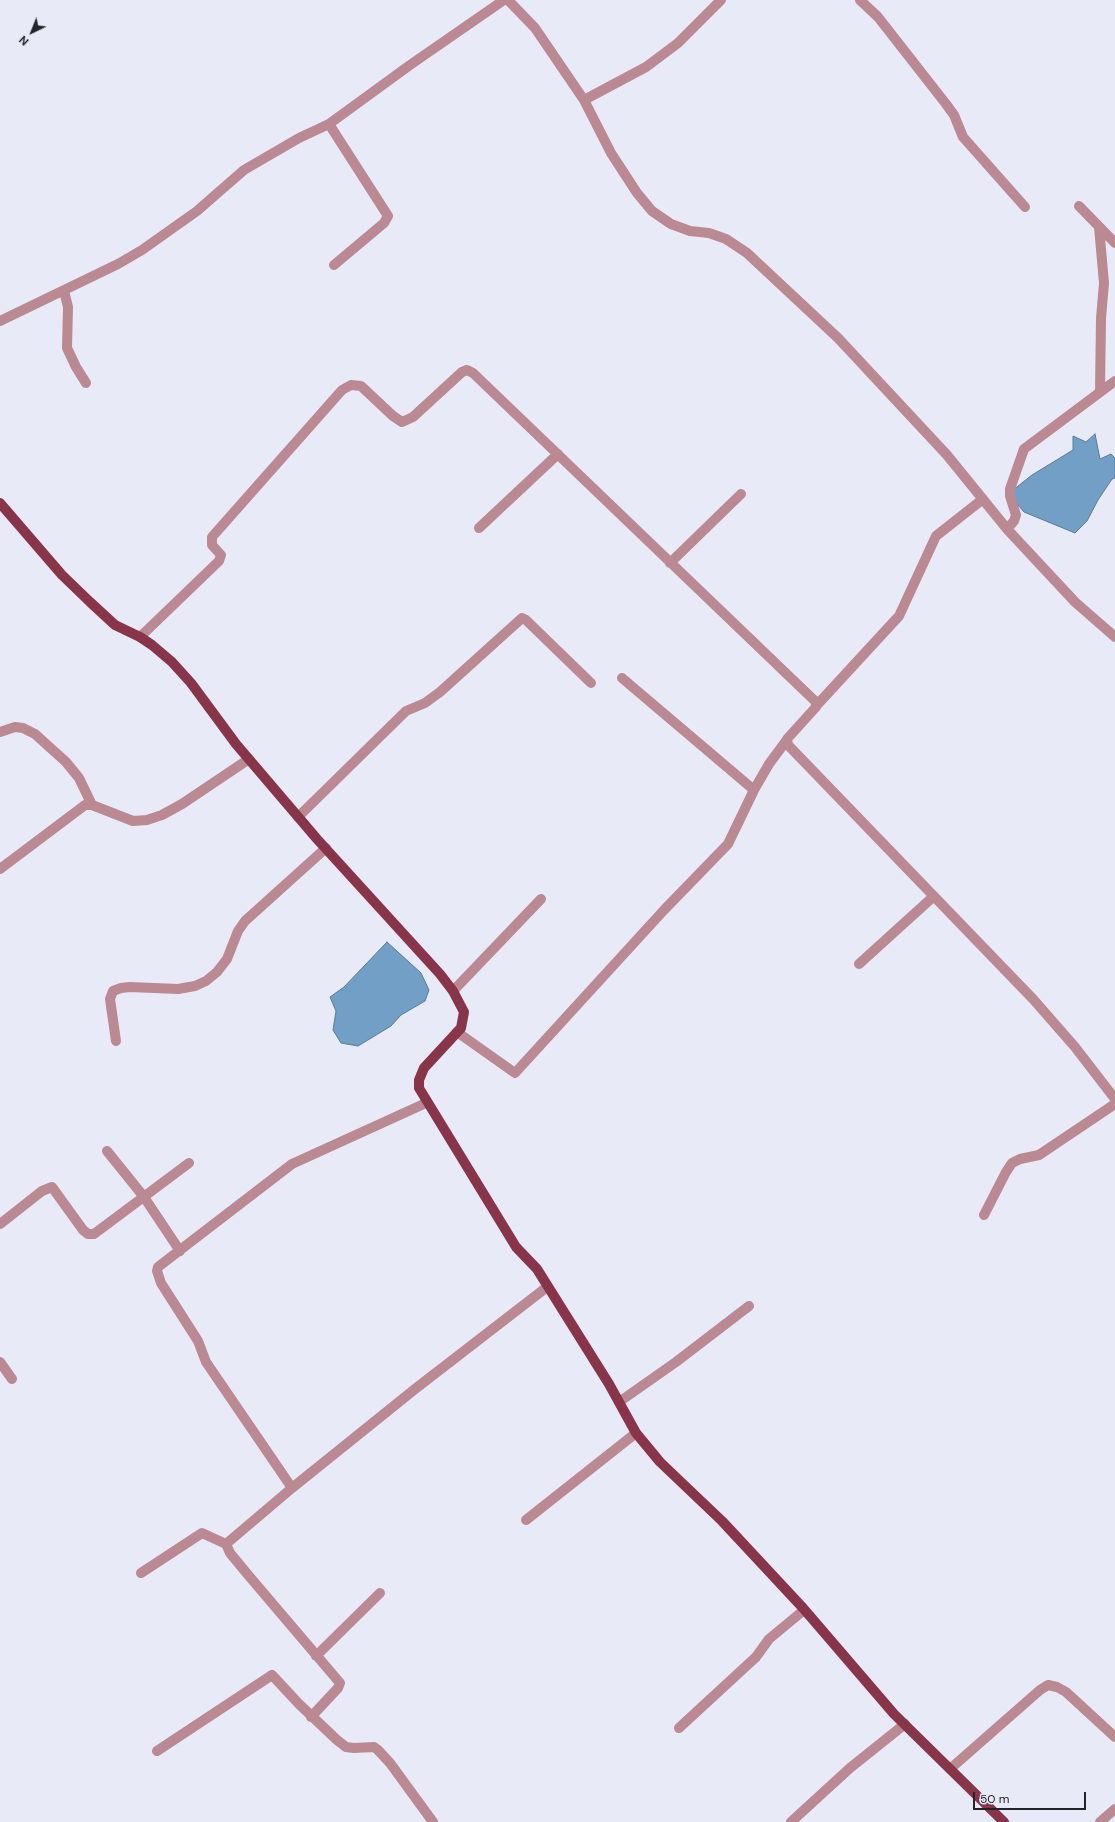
<!DOCTYPE html>
<html>
<head>
<meta charset="utf-8">
<style>
  body { margin:0 }
  #map { position:relative; width:1115px; height:1822px; overflow:hidden; background:#e8ebf7; font-family:"DM Sans",sans-serif }
  canvas { display:block }
  .north { position:absolute; left:12px; top:12px; width:40px; height:40px; -webkit-text-stroke:3px #e8ebf7; paint-order:stroke; rotate:223deg; font-size:11px; font-weight:700; line-height:16px; text-align:center; color:#232428 }
  .north::after { content:''; display:block; margin:auto; width:14px; height:18px; background:#232428; clip-path:polygon(50% 0,100% 100%,50% 72%,0 100%) }
  .scale { position:absolute; left:973px; top:1792px; width:113px; height:18px; box-sizing:border-box; border:2px solid #232428; border-top:0; padding-left:5px; font-size:12px; line-height:14px; white-space:nowrap; color:#232428; -webkit-text-stroke:3px #e8ebf7; paint-order:stroke }
</style>
</head>
<body>
<div id="map">
<canvas width="1115" height="1822"></canvas>
<div class="north">N</div>
<div class="scale">50 m</div>
</div>
<script>
const c = document.querySelector('canvas').getContext('2d');
c.lineJoin = 'round';
function paint(path, color) {
  c.fillStyle = color;
  c.fill(path, 'evenodd');
}
function poly(rows) {
  const path = new Path2D();
  for (const r of rows) {
    path.moveTo(r[0], r[1]);
    for (let i = 2; i < r.length; i += 2) path.lineTo(r[i], r[i + 1]);
  }
  return path;
}
function stroke(path, color, width, dash) {
  c.strokeStyle = color;
  c.lineWidth = width;
  c.lineCap = dash ? 'butt' : 'round';
  c.setLineDash(dash || []);
  c.stroke(path);
}
const water = poly([
  [1095,434,1100,459,1111,454,1115,458,1115,478,1112,479,1098,500,1087,521,1075,533,1024,512,1012,498,1013,490,1032,475,1073,450,1073,436,1086,442,1095,434],
  [387,942,421,973,429,990,425,1001,401,1015,391,1026,358,1046,341,1043,333,1030,336,1011,330,997,344,987,387,942]
]);
paint(water, '#719fc5');
stroke(water, '#5a7a96', 1);
stroke(poly([
  [508,0,535,28,584,100,611,153,637,193,652,211,671,224,690,231,709,233,726,239,747,253,838,338,947,455,1007,529,1075,602,1115,637],
  [860,0,878,17,946,104,954,115,963,137,1025,207],
  [584,100,646,67,678,43,721,0],
  [329,124,388,216,384,223,334,265],
  [1079,206,1115,243],
  [1099,227,1104,283,1101,318,1100,392],
  [64,291,68,307,67,348,76,367,86,383],
  [0,321,118,264,142,250,197,211,244,170,299,138,329,124,410,65,504,0],
  [479,528,558,454],
  [1007,529,1014,521,1016,515,1010,496,1010,489,1024,449,1115,381],
  [670,563,741,494],
  [140,637,219,561,221,555,212,545,212,537,342,390,351,385,361,386,393,416,402,422,413,417,462,372,467,370,473,373,816,702,816,707,787,739,788,745,1033,999,1075,1047,1115,1099],
  [622,678,754,790],
  [817,705,899,616,936,536,983,499],
  [0,732,15,727,23,728,35,734,66,762,79,778,92,805],
  [298,817,406,711,425,703,440,692,522,618,526,620,591,683],
  [0,869,85,805,92,805,133,821,147,820,162,815,182,804,249,759],
  [859,964,934,896],
  [453,991,541,899],
  [457,1032,515,1073,664,910,728,844,754,790,769,764,786,741],
  [116,1041,110,999,113,991,121,988,130,987,178,989,195,986,206,981,217,972,227,959,238,931,245,921,326,848],
  [107,1151,144,1197,180,1251],
  [984,1215,1006,1172,1012,1163,1020,1159,1039,1155,1115,1104],
  [0,1224,42,1191,52,1187,83,1230,88,1234,94,1234,189,1163],
  [0,1362,12,1379],
  [619,1402,676,1362,749,1306],
  [292,1488,206,1362,198,1341,161,1283,157,1271,158,1267,292,1164,426,1103],
  [526,1520,636,1433],
  [141,1573,202,1533,226,1544],
  [316,1656,380,1593],
  [311,1717,338,1688,340,1683,249,1576,230,1553,226,1544,292,1488,415,1389,547,1287],
  [679,1728,756,1657,769,1639,804,1610],
  [157,1751,272,1675,299,1704,337,1740,346,1747,354,1748,374,1747,378,1750,390,1763,433,1822],
  [950,1769,1040,1690,1048,1685,1057,1687,1066,1692,1115,1737],
  [791,1822,850,1768,905,1724],
  [1100,1822,1115,1809]
]), '#ba8992', 10);
stroke(poly([
  [0,503,62,575,90,602,115,625,140,637,152,645,172,662,191,683,236,744,317,839,440,974,453,991,464,1012,461,1028,424,1068,419,1080,419,1088,516,1247,537,1269,609,1384,636,1433,660,1462,722,1521,803,1608,894,1714,1004,1822]
]), '#88354a', 10);
</script>
</body>
</html>
